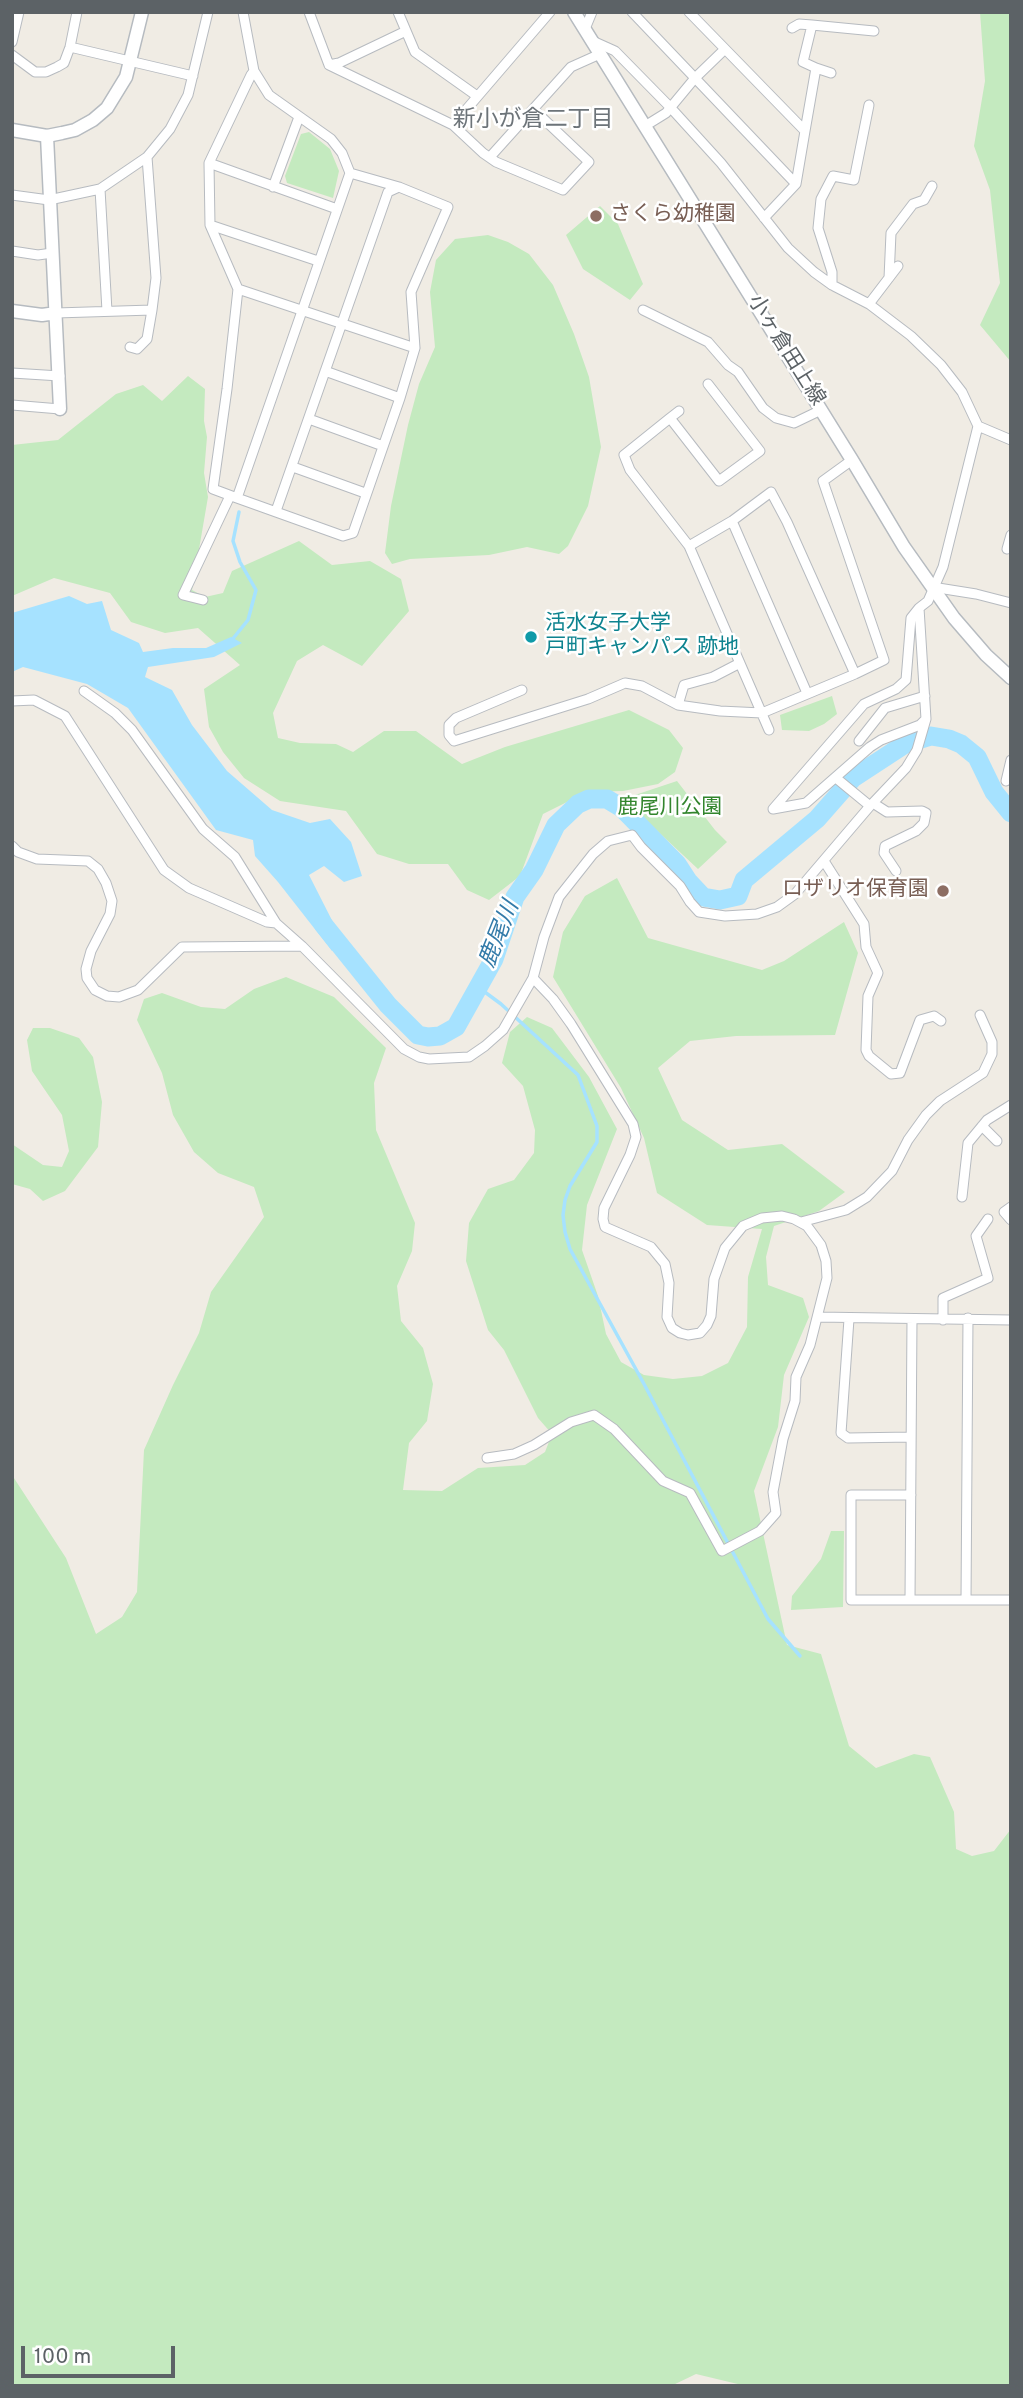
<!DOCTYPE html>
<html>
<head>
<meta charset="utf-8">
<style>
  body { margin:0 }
  #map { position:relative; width:1023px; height:2398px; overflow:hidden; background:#f0ece4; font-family:Overpass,sans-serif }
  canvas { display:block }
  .frame { position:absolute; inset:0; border:14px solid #5c6266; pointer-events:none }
  .scale { position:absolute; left:21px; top:2346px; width:154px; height:32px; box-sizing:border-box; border:4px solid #5c6266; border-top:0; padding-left:9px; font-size:21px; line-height:24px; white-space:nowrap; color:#5c6266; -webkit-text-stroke:5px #fff; paint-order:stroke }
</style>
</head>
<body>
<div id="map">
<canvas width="1023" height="2398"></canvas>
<div class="frame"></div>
<div class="scale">100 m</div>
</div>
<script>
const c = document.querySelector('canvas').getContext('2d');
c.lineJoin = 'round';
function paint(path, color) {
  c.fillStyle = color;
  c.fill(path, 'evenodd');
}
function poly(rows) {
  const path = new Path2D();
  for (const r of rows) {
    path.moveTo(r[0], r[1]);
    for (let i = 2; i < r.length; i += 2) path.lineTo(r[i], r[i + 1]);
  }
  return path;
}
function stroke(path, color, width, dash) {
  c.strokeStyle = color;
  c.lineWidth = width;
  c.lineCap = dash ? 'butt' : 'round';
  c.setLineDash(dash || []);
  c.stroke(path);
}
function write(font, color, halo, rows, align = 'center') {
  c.font = font + ' Overpass,"Noto Sans JP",sans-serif';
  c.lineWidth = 5;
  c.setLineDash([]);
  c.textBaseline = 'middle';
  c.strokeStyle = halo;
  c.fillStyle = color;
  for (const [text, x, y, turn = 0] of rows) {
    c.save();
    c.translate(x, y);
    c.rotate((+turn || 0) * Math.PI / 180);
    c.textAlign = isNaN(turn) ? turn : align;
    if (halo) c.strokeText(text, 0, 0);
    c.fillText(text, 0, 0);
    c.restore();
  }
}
paint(poly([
  [980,12,1011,12,1011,362,980,325,1000,283,990,190,974,146,985,81],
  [309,132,330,149,339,171,333,198,287,183,285,176,301,134],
  [600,206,618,224,643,284,630,300,583,269,566,235],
  [488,235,508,242,529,254,553,285,574,334,589,377,601,447,588,506,568,546,559,554,527,547,489,555,410,559,392,564,385,553,391,506,408,425,419,384,435,347,430,292,436,260,455,239],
  [188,376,205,389,204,421,207,437,204,473,208,497,192,590,205,597,223,593,232,571,299,541,332,565,370,561,401,579,409,611,362,666,323,645,297,661,273,713,278,738,300,743,336,744,353,752,384,731,416,731,462,764,505,747,629,710,669,730,683,748,675,772,658,784,623,791,587,792,543,814,520,876,489,900,467,890,448,864,409,864,377,854,346,811,280,801,244,778,223,752,209,727,204,689,240,665,198,628,165,633,131,622,110,593,54,578,12,596,12,445,58,440,116,394,143,385,162,401],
  [832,696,837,714,824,724,809,731,782,730,780,715],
  [677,781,715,830,727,842,698,869,623,799],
  [617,878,648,938,762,970,784,961,844,922,858,953,835,1035,736,1036,690,1041,658,1068,682,1120,728,1150,782,1144,845,1192,819,1211,774,1226,766,1257,768,1285,803,1298,809,1317,784,1375,778,1427,754,1491,787,1645,821,1654,849,1746,876,1768,914,1754,930,1757,954,1812,956,1849,972,1856,994,1851,1011,1829,1011,2386,746,2386,696,2374,671,2386,12,2386,12,1475,66,1558,96,1634,122,1617,137,1592,144,1450,173,1385,199,1333,211,1292,264,1217,254,1187,218,1173,194,1152,173,1115,162,1073,137,1020,144,999,162,993,201,1007,225,1009,254,989,286,977,334,997,386,1048,374,1083,376,1130,415,1223,412,1251,397,1286,401,1321,423,1348,433,1384,427,1421,409,1443,403,1490,442,1491,478,1468,525,1465,545,1452,552,1434,538,1418,504,1350,488,1330,466,1261,469,1223,488,1189,514,1180,534,1153,535,1130,523,1086,502,1063,510,1032,527,1017,552,1028,589,1077,617,1129,587,1205,582,1250,598,1296,606,1334,621,1362,644,1375,673,1379,702,1376,728,1363,747,1327,748,1277,762,1229,707,1225,657,1193,644,1138,621,1088,553,977,563,932,585,896],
  [33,1028,50,1028,79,1038,93,1057,102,1102,98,1147,65,1191,43,1201,30,1189,12,1184,12,1144,43,1165,62,1167,69,1151,62,1115,32,1071,27,1040],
  [831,1531,844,1531,843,1607,791,1610,792,1596,821,1559]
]), '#c4eabf');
paint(poly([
  [69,596,87,604,102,601,111,630,139,643,143,652,173,648,206,648,231,637,242,643,214,657,148,667,145,677,172,690,192,725,227,771,272,810,310,823,330,819,351,842,362,876,344,882,324,866,309,875,343,942,332,951,278,882,255,856,253,840,216,830,128,708,87,684,23,667,12,672,12,613]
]), '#a6e2ff');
stroke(poly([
  [231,641,248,620,256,590,240,562,233,541,239,512],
  [478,987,501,1004,578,1075,597,1126,597,1142,570,1186,565,1200,563,1215,565,1232,570,1249,644,1384,768,1619,800,1656]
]), '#a6e2ff', 3.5);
stroke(poly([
  [323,924,388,1005,418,1035,428,1037,440,1036,456,1027,494,959,515,897,534,870,556,825,578,804,589,799,607,799,622,808,677,864,688,881,703,897,720,900,738,896,744,880,817,819,853,778,905,744,931,736,949,739,961,744,977,757,994,792,1011,813]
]), '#a6e2ff', 19);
const street = poly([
  [243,12,254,71,269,95,331,139,342,153,350,173,237,498,343,536,353,533,400,398,415,348,411,292,448,207,399,187,350,173],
  [309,12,329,65,453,125,483,153,496,162,563,190,589,162,533,109],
  [398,12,415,52,477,96],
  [632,12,796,184],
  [689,12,805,131,796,184,764,218],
  [792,28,799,24,812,25],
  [585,29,592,12],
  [12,42,19,12],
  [595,42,615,51,670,107,721,163,788,248,814,272,832,285,869,304,911,336,941,365,962,392,978,426,1011,440],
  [70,47,193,76],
  [12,55,35,72,46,72,57,67,64,63,70,47,77,12],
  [329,65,339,63,406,31],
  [816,68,831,73],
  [254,71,251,75,209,163,210,225,238,289,415,348],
  [453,125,550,12],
  [645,126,666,113,695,78,725,49],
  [805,131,816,68,803,62,812,25,874,31],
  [490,157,571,67,600,54],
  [209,163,337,209],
  [273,187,299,117],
  [100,189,107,311],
  [12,195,49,200,100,189,147,157,170,129,188,95,208,12],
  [210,225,318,261],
  [12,251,38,255,52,253],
  [889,278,891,233,913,204,924,200,932,186],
  [832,285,832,272,818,228,821,199,833,176,854,180,869,105],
  [869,304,898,266],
  [643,310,708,342,728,365,738,372,763,408,776,418,794,423,821,410],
  [56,313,152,310,156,278,147,157],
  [130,347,137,349,147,339,152,310],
  [325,371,400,398],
  [12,373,60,376],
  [708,384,760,451,719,481,670,418,624,455,630,470,689,546,769,730],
  [12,405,60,409],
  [670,418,679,411],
  [309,419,383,446],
  [293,467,365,493],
  [237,498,213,489,227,389,238,289],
  [276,511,388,192,399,187],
  [732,521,807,693],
  [689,546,732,521,771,492,787,522,855,674],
  [1007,549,1011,535],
  [932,587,976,594,1011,603],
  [203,600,183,595,230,496],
  [919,608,911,618,906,680,896,689,864,704,773,809,806,803,870,747,881,740,920,725,926,719],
  [522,690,456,718,449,725,449,735,454,741,588,699,625,683,642,686,678,705,720,711,762,713,855,674,884,660,823,481,852,460],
  [84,691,115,713,132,730,203,829,235,857,276,923],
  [12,701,34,700,65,716,164,870,189,888,267,922,276,923,302,946,404,1049,419,1057,429,1059,469,1057,485,1046,503,1030,533,978,544,937,559,897,593,854,608,841,632,835,641,847,680,886,690,902,699,912,725,916,757,914,777,907,795,894,870,806,906,768,917,750,926,719,919,608,928,601,943,567,978,426],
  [678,705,684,685,713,677,740,663],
  [859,741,885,708,925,696],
  [836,778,870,806],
  [1006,781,1011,760],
  [873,803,887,812,922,811,926,813,924,823,916,831,885,846,884,853,896,871],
  [12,846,18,852,37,859,88,861,98,869,106,883,112,901,110,914,91,951,86,969,87,978,95,990,107,996,119,997,138,990,182,947,302,946],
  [824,861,864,924,866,947,878,973,868,996,866,1050,869,1056,891,1074,900,1073,920,1020,934,1016,941,1021],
  [982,1126,997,1141],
  [962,1197,968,1143,987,1120,1011,1105],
  [1011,1207,1004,1212,1011,1220],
  [801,1222,846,1210,867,1197,892,1171,908,1140,926,1115,940,1101,983,1073,992,1054,992,1042,980,1015],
  [818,1317,1011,1320],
  [849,1319,841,1433,848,1438,911,1437],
  [943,1320,943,1298,988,1278,976,1236,988,1219],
  [487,1458,514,1454,534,1445,571,1422,594,1415,614,1429,663,1481,690,1493,722,1551,760,1531,776,1513,773,1492,783,1439,795,1401,796,1377,810,1345,827,1278,826,1261,821,1245,807,1226,794,1219,782,1216,762,1218,743,1226,725,1248,714,1279,711,1316,707,1325,700,1333,688,1335,680,1333,672,1328,667,1317,669,1283,665,1264,651,1247,605,1227,603,1219,604,1208,630,1155,636,1137,633,1124,571,1024,553,999,533,978],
  [911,1495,851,1495,851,1600,1011,1600],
  [910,1599,912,1319],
  [966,1600,968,1318]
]);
const secondary = poly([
  [574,12,852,460,904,547,954,618,986,655,1011,678],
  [12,130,47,136,62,133,75,130,93,120,107,108,126,77,142,12],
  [47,136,60,409],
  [12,311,42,315,56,313]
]);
stroke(street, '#b7bbc0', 11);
stroke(secondary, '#b6bbc0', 15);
stroke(street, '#fff', 9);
stroke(secondary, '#fff', 12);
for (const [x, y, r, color] of [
  [596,216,7,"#8d6e63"],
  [531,637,7,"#0f9aa8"],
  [943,891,7,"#8d6e63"]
]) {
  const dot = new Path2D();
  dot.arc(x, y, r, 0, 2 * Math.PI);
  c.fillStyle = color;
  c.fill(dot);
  stroke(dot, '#fff', 2.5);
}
write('21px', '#785e54', '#fff', [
  ["さくら幼稚園",610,216],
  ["ロザリオ保育園",929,891,"right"]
], 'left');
write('21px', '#5c6266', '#fff', [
  ["小ヶ倉田上線",785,351,58]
]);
write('21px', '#0d838f', '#fff', [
  ["活水女子大学",545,625],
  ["戸町キャンパス 跡地",545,649]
], 'left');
write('21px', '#32852d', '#fff', [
  ["鹿尾川公園",670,809]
]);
write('23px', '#6d7479', '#fff', [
  ["新小が倉二丁目",533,121]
]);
write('italic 23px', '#337ba9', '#fff', [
  ["鹿尾川",501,935,-68]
]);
</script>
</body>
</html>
